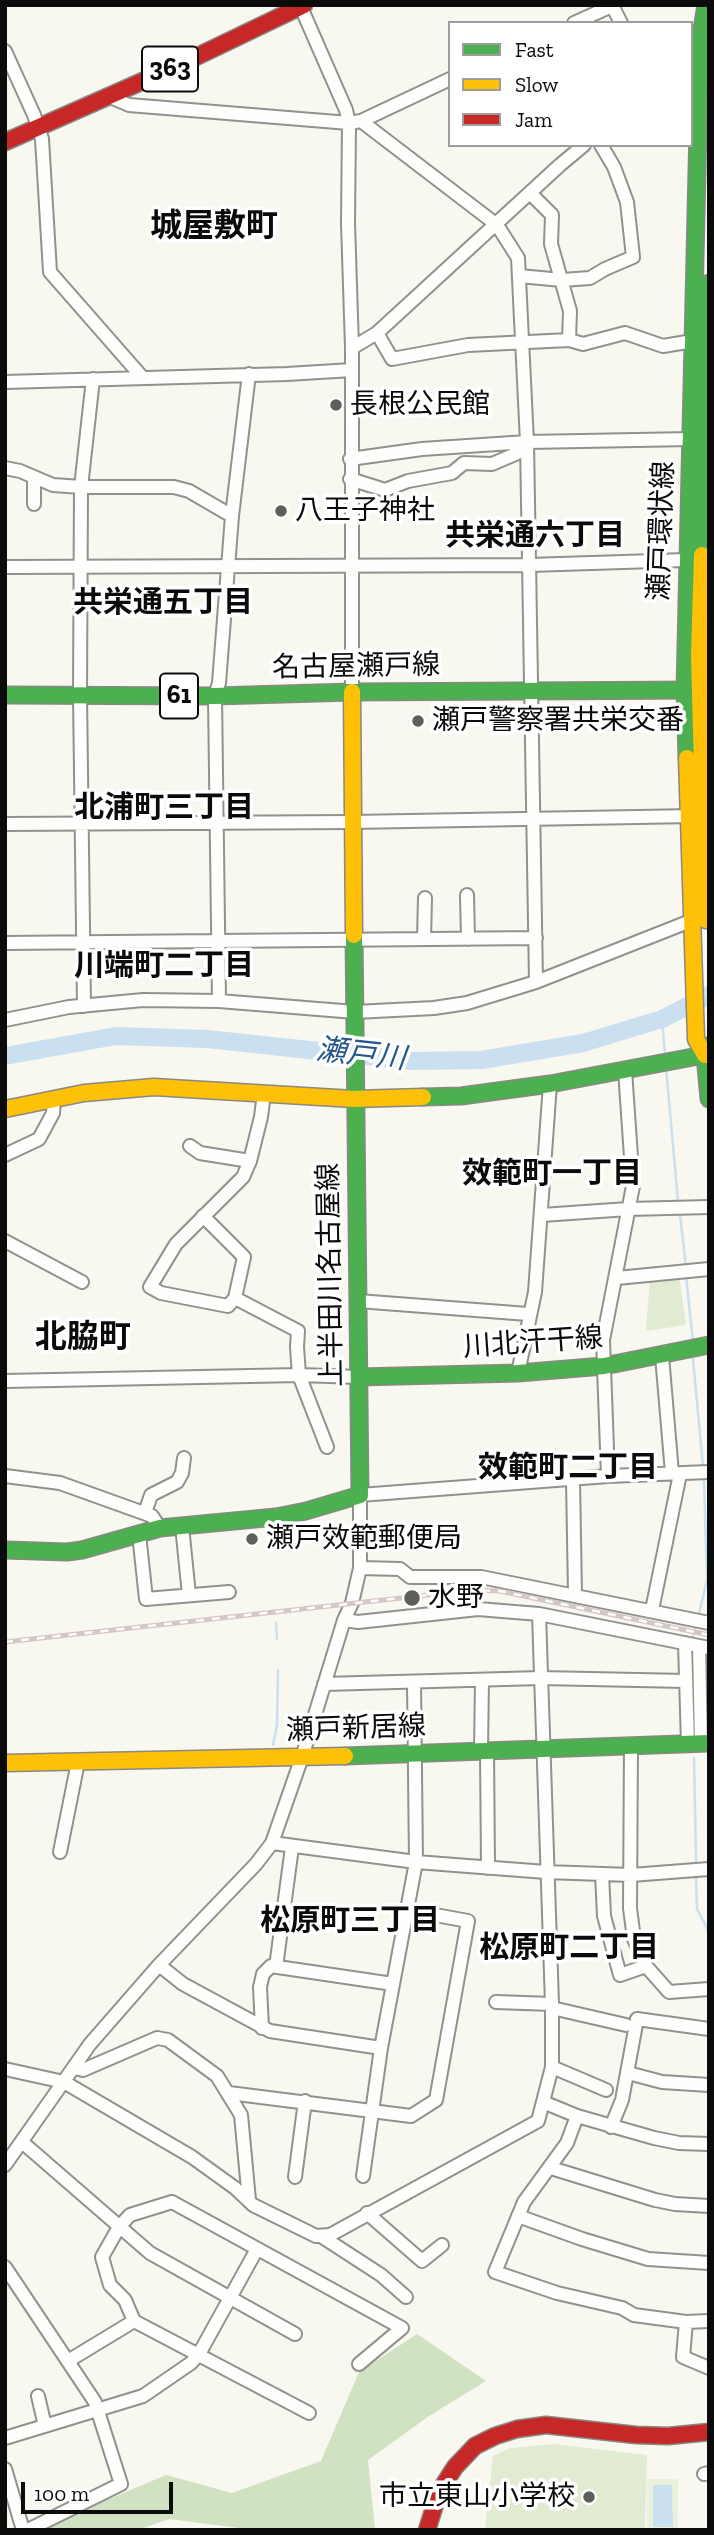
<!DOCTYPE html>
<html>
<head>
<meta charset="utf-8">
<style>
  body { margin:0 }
  #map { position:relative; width:714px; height:2535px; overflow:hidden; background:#f8f7f0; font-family:"Zilla Slab",serif }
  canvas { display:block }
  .frame { position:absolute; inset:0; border:7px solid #0b0b0b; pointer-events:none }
  .legend { position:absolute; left:448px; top:21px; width:245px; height:126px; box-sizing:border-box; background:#fff; border:2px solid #9d9d9d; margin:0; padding:9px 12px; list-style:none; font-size:21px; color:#0b0b0b }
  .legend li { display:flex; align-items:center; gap:14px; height:35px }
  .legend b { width:35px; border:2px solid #9d9d9d }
  .scale { position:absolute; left:21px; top:2482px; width:152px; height:32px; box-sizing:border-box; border:4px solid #0b0b0b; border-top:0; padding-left:9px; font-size:21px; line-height:24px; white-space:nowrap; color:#0b0b0b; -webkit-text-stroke:5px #fff; paint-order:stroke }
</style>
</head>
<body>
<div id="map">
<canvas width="714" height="2535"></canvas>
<div class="frame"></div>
<ul class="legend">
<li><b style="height:9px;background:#4caf50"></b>Fast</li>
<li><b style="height:9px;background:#ffc107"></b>Slow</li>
<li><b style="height:9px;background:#c62828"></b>Jam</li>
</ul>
<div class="scale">100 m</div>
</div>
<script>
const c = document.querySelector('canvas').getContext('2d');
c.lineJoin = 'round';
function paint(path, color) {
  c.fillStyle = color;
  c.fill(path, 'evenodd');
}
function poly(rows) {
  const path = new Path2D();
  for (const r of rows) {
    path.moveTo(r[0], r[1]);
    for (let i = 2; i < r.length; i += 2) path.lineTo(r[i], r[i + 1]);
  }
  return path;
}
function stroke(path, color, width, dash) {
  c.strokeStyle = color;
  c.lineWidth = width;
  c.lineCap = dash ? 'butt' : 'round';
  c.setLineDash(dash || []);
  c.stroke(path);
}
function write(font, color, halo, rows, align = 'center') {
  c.font = font + ' "Zilla Slab","Noto Sans JP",serif';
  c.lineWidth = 7;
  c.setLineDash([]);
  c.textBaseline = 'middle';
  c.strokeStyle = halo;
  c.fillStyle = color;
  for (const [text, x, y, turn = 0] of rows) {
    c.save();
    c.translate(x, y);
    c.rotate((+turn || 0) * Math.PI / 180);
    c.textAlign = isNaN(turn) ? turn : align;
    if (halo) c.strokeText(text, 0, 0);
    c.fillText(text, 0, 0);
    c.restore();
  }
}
paint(poly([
  [679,1275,686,1325,646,1331,650,1279],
  [554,2444,647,2455,645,2530,485,2530,493,2456,510,2448]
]), '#e0ebd2');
paint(poly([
  [417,2334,486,2381,429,2416,368,2460,375,2530,254,2530,169,2519,138,2530,36,2530,166,2475,232,2493,321,2461,359,2372]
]), '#d0e2c1');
paint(poly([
  [647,2479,678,2479,678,2530,647,2530]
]), '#e9f0db');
paint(poly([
  [653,2485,672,2485,673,2527,653,2527]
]), '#cadfef');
stroke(poly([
  [662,1019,665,1054],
  [666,1068,678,1201],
  [680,1215,686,1266],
  [686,1276,693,1342],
  [693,1359,703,1467],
  [698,1617,707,1580,704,1480],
  [276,1623,277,1639],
  [692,1641,696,1623],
  [692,1647,694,1732],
  [273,1745,277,1725,278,1670],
  [694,1758,696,1861],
  [696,1876,697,1909,709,1932]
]), '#cadfef', 2.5);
stroke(poly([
  [5,1056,116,1036,207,1039,412,1061,481,1060,583,1043,662,1019,709,995]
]), '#cadfef', 18);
const street = poly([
  [300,5,346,110,349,123,348,223,352,348,352,692],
  [612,5,621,23],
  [574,23,614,5],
  [5,51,34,115,42,139,50,272,142,377],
  [110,97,129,105,349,123,361,121,450,79],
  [361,121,497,225,518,258,527,442,536,982],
  [530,193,552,215,551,244,570,311,569,340],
  [519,276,562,280,590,278,605,269,633,257,627,202,614,167,601,145],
  [377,333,392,359,468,345,569,340,583,344,625,333,663,346,693,341],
  [352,348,377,333,560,165,584,145],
  [5,382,287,374,352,370],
  [350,459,422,449,527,442,691,439],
  [5,468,20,471,53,485,81,487,174,487,189,491,232,516],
  [34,477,34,504],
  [350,479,385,490,408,481,452,473,464,463,492,464,527,449],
  [5,567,529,565,686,560],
  [5,824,352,822,694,816],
  [467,895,468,939],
  [424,939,425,898],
  [5,943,536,938],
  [219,1001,215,696,219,683,232,516,249,374],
  [84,1006,80,694,81,487,93,379],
  [5,1020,69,1007,143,1000,219,1001,355,1012,434,1008,467,1003,536,982,693,920],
  [190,1146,200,1153,250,1161],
  [5,1155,39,1139,53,1113,54,1099],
  [542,1215,628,1209,709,1207],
  [203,1216,244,1257,235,1298,298,1331,297,1347,299,1375,327,1447],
  [5,1241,82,1282],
  [617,1278,709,1269],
  [235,1298,228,1306,161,1293,150,1287,176,1244,243,1177,250,1161,261,1117,264,1093],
  [358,1301,528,1314],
  [662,1356,672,1473],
  [518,1373,535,1292,550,1084],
  [5,1381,299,1375,359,1377],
  [5,1476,60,1483,152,1516,160,1528],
  [608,1476,603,1340,633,1186,625,1070],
  [573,1480,575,1594],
  [145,1513,151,1495,177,1482,182,1473,184,1458],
  [182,1526,189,1595],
  [139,1534,146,1599,229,1592],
  [360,1568,400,1569,410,1577,481,1577,709,1623],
  [652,1610,680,1474],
  [344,1620,358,1622,478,1609,539,1614,709,1648],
  [685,1643,688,1744],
  [699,1646,701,1744],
  [324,1684,541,1678,686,1681],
  [631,1746,630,1908,634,1939,646,1966,669,1992,709,1989],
  [481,1750,482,1680],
  [487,1750,488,1868],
  [272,1843,416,1862,546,1872,631,1875,709,1869],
  [60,1852,78,1762],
  [602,1874,604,1916,620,1975,646,1966],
  [159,1965,183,1984,270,2031,381,2048],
  [276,1967,292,1847],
  [496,2002,552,2004],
  [552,2008,626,2025],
  [262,2028,260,1987,263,1974,271,1966,393,1984],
  [552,2067,606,2090],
  [74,2068,83,2070,157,2038,168,2040,217,2076,241,2115,249,2200],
  [5,2069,64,2082,192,2157,235,2188,253,2205,316,2236,330,2235,538,2121,552,2067,552,2004,539,1614],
  [628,2073,662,2082,709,2085],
  [229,2093,411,2116,436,2100,468,1921,408,1910],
  [543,2102,577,2116,654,2138,679,2143,709,2144],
  [577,2116,567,2143,524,2202,495,2272,557,2293,622,2308,634,2315,686,2322,709,2321],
  [611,2127,622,2100,637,2019,709,2029],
  [22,2142,150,2253,295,2334],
  [5,2165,90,2044,159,1965,256,1864,272,1843,302,1757,344,1620,352,1603,360,1568,360,1495,608,1476,709,1472],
  [551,2168,655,2200,675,2204,709,2206],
  [363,2176,381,2048,416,1862,414,1682],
  [295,2177,305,2101],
  [367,2213,422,2261,442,2245],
  [518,2216,582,2239,648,2259,709,2263],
  [321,2236,381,2275,406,2297],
  [5,2267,95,2402,121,2484,28,2530],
  [134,2321,125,2300,110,2285,102,2257,119,2227,130,2215,172,2202,402,2328,359,2364],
  [686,2322,683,2357,709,2368],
  [68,2361,134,2321,309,2413],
  [38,2396,45,2426],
  [5,2438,143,2396,191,2363,199,2354,257,2249],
  [5,2469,23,2530],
  [704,2474,709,2473]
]);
const fast = poly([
  [702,555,709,283],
  [5,695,215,696,352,692,697,690],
  [687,758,685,690,700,42,706,5],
  [707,1046,705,1055,709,1099],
  [423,1097,461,1096,550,1084,709,1054],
  [359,1377,518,1373,604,1366,709,1345],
  [5,1550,67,1552,82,1550,160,1528,276,1517,306,1511,360,1495,354,935],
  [345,1756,709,1743]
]);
const slow = poly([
  [702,555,699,655,706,920],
  [352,692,354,935],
  [687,758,696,1039,705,1055],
  [5,1109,84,1093,154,1087,354,1099,423,1097],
  [5,1763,345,1756]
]);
const jam = poly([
  [5,142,177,66,304,5],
  [427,2530,439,2492,455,2467,475,2446,495,2436,517,2429,546,2425,636,2435,668,2436,709,2432]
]);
stroke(street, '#92918e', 16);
stroke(fast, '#888885', 19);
stroke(slow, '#888885', 19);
stroke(jam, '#888885', 19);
stroke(street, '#fefefd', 12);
stroke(fast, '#4caf50', 16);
stroke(slow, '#ffc107', 16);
stroke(jam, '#c62828', 16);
const rail = poly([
  [5,1642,473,1590,500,1591,709,1635]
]);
stroke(rail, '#d4c7c5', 5);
stroke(rail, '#fff', 2.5, [8]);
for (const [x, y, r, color] of [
  [336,405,7,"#5e5e5b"],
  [281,511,7,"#5e5e5b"],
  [418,721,7,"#5e5e5b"],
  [252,1539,7,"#5e5e5b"],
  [412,1598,9,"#5e5e5b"],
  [589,2497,7,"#5e5e5b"]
]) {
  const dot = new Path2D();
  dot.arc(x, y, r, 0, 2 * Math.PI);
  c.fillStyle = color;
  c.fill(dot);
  stroke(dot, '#fff', 2.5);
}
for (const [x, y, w] of [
  [170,69,56],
  [179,696,38]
]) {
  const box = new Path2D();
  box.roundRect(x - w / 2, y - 22.5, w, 45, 5);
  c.fillStyle = '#fff';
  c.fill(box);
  stroke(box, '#0b0b0b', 2);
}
write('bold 26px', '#0b0b0b', null, [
  ["363",170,69],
  ["61",179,696]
]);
write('28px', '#0b0b0b', '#fff', [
  ["長根公民館",350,405],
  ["八王子神社",295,511],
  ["瀬戸警察署共栄交番",432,721],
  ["瀬戸效範郵便局",266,1539],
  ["水野",428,1598],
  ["市立東山小学校",575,2497,"right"]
], 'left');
write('28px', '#0b0b0b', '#fff', [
  ["瀬戸環状線",662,531,-88],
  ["名古屋瀬戸線",356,667,-1],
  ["上半田川名古屋線",331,1275,-91],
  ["川北汗干線",533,1343,-4],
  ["瀬戸新居線",356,1729,-2]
]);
write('bold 30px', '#0b0b0b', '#fff', [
  ["共栄通六丁目",535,536],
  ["共栄通五丁目",163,603],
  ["北浦町三丁目",164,808],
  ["川端町二丁目",164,966],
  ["效範町一丁目",552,1174],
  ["效範町二丁目",568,1468],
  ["松原町三丁目",350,1921],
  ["松原町二丁目",569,1948]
]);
write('italic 30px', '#25578c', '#fff', [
  ["瀬戸川",361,1055,6]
]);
write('bold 32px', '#0b0b0b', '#fff', [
  ["城屋敷町",214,227],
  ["北脇町",83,1338]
]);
</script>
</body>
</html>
